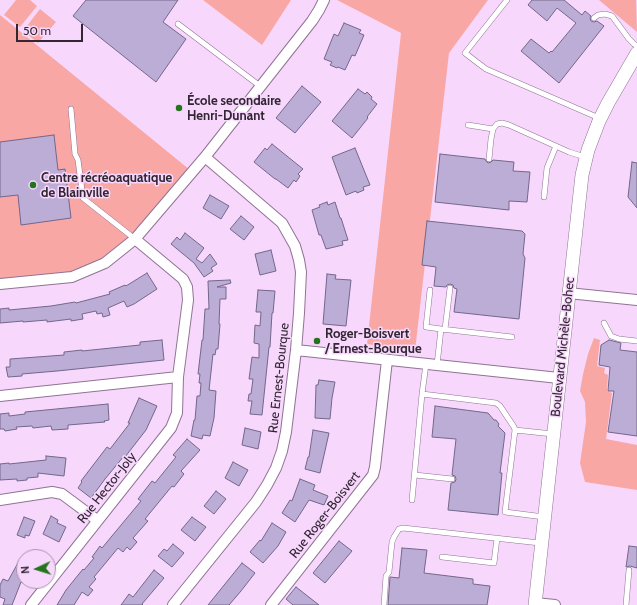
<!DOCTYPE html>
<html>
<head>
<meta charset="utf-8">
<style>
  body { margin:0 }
  #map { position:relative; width:637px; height:605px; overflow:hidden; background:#f7d8fc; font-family:Cabin,sans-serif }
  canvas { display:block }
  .north { position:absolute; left:16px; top:549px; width:40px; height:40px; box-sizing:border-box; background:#f7d8fc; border:1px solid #a891ac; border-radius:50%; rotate:266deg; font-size:11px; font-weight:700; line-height:16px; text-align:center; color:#322633 }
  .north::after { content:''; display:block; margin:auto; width:14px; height:18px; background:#23741c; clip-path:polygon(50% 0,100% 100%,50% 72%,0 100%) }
  .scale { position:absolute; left:16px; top:24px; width:67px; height:18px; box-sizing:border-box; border:2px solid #322633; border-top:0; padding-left:5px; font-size:12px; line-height:14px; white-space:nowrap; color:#322633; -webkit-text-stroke:3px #f7d8fc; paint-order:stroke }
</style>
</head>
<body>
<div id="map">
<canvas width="637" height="605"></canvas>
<div class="north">N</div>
<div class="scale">50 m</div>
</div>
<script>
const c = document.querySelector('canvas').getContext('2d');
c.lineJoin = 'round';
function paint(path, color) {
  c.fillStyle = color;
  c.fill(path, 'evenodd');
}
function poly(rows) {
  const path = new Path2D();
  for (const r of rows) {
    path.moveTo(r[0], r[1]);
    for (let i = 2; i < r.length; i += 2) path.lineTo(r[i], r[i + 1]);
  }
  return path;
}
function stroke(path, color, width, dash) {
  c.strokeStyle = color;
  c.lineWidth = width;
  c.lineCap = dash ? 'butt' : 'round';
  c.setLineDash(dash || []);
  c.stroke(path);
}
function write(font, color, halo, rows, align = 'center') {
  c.font = font + ' Cabin,sans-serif';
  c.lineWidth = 3;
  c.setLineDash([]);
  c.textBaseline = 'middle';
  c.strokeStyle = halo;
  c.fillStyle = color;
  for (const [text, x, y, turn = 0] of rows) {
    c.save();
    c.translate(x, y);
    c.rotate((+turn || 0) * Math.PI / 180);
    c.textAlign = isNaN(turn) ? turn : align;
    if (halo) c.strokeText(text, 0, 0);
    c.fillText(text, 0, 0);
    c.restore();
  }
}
paint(poly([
  [16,0,30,0,37,6,20,27,4,15],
  [203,0,291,0,262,45],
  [337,0,488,0,449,53,415,351,367,344,401,33],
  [599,0,636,0,637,32],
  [40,9,56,22,38,43,23,31],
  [0,15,190,170,134,238,106,260,75,276,0,283],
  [594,338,600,340,597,366,605,368,604,373,608,375,607,391,612,393,606,439,637,445,637,490,585,482,580,463,586,422,585,402,580,391,583,374,588,354]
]), '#f9a7a4');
const building = poly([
  [86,0,178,0,163,22,186,39,156,82,73,16,86,0],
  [532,0,564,0,582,15,585,11,591,16,590,18,591,21,594,22,597,21,604,26,559,83,521,51,531,39,549,53,551,51,552,52,576,23,557,8,547,21,528,5,532,0],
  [344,23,361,30,359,33,364,35,355,56,352,55,345,70,338,67,337,68,330,65,332,62,324,59,334,34,338,36,344,23],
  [302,86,321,102,295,133,276,118,302,86],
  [358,89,365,94,367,92,372,97,371,99,377,104,367,117,368,118,352,138,332,121,358,89],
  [54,135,58,170,65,169,71,218,21,225,18,195,0,197,0,142,54,135],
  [272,144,303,169,298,174,300,176,296,182,294,180,288,188,276,179,275,179,254,162,265,148,267,150,272,144],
  [355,148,370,185,363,187,364,190,357,193,356,191,346,195,332,157,355,148],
  [440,154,485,159,486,161,488,163,491,162,493,160,514,162,513,171,530,172,527,202,509,201,509,210,435,202,440,154],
  [632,162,637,163,637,208,628,197,632,162],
  [210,195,229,206,221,219,203,208,210,195],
  [327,202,328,205,335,202,340,218,341,218,348,240,342,241,343,245,326,249,321,235,319,235,312,210,320,207,319,205,327,202],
  [241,216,254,227,244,240,230,229,241,216],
  [427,221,522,231,525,234,523,254,525,258,519,319,454,312,457,289,454,288,453,285,450,284,447,285,446,287,434,286,436,267,422,265,427,221],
  [185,233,204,248,196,259,202,263,210,254,217,264,211,268,213,271,204,277,194,263,171,244,177,237,180,240,185,233],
  [271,250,276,271,260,275,255,254,271,250],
  [147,273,157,289,134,304,127,307,124,301,108,308,110,315,103,317,102,313,97,314,96,311,82,314,83,319,71,321,71,319,47,322,47,320,23,322,23,321,0,323,0,309,9,308,9,310,51,306,75,302,76,303,110,294,109,292,125,285,126,286,147,273],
  [327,274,336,275,335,279,351,280,346,326,323,324,327,274],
  [230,280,231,283,217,287,226,287,226,299,220,299,219,324,220,324,218,349,216,349,215,355,213,354,209,390,216,391,214,418,210,436,203,435,202,439,191,436,194,420,195,420,197,396,200,396,201,383,199,383,200,374,198,374,202,340,203,340,205,309,209,309,208,281,230,280],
  [258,290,275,291,273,313,272,313,270,347,269,347,262,415,250,414,252,401,248,401,249,394,251,394,253,379,249,379,252,357,259,358,259,344,254,343,255,325,260,326,261,312,256,312,258,290],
  [162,340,164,360,57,371,22,374,22,376,8,377,6,367,10,367,10,359,64,355,64,352,82,350,82,351,140,345,140,342,162,340],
  [609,340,621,343,620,350,637,352,637,436,608,432,614,391,608,391,610,367,599,365,601,345,609,340],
  [319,380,335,382,332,398,330,419,315,418,316,385,318,385,319,380],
  [139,398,157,406,146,430,125,457,124,456,105,479,91,498,78,488,82,482,81,481,107,447,110,449,130,423,128,423,139,398],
  [108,404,109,420,104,421,105,422,68,425,68,429,52,430,51,426,33,428,32,426,16,427,17,429,5,431,4,429,0,429,0,414,9,413,9,416,25,414,25,412,108,404],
  [435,406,488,413,494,420,496,420,499,424,498,426,505,433,500,473,502,473,498,515,448,510,451,483,455,482,456,479,455,476,452,475,456,439,432,437,435,406],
  [245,428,261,432,258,449,242,445,245,428],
  [313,430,329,433,320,473,305,469,308,457,309,457,313,430],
  [187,439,200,450,181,471,184,474,174,487,172,486,145,519,148,521,133,538,137,542,130,550,127,547,123,552,118,548,94,577,96,579,89,587,93,590,88,596,82,592,74,605,57,605,66,590,83,569,84,570,94,558,92,557,100,546,102,548,141,501,138,499,152,481,155,483,176,457,173,455,187,439],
  [46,456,66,458,64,476,38,473,38,477,27,478,27,480,17,481,17,479,0,480,0,464,9,463,9,464,46,460,46,456],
  [233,462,248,470,239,486,225,478,233,462],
  [300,479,315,485,313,490,328,496,324,505,309,500,295,522,282,513,290,500,292,501,300,479],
  [216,491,226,499,214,514,204,506,216,491],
  [51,516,58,520,57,523,66,527,59,542,43,534,51,516],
  [24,517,35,521,29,536,25,535,25,538,17,535,24,517],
  [192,517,206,527,195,541,181,530,192,517],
  [272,523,286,532,278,546,263,563,250,552,260,540,261,541,272,523],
  [339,541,352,551,325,583,313,573,339,541],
  [173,544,184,553,172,567,158,556,164,549,167,551,173,544],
  [629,546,637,547,637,568,630,566,626,567,629,546],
  [402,548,427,550,424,573,473,579,473,584,490,586,487,605,388,605,390,577,399,578,402,548],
  [19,561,24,563,24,583,21,582,12,605,3,605,5,599,0,597,0,585,3,579,8,581,19,561],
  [242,563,255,573,241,591,229,605,208,605,242,563],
  [154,570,164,578,142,604,143,605,121,605,129,594,133,597,154,570],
  [296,587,319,605,293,605,286,599,296,587]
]);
paint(building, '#bcadd6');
stroke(building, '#74668b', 1);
const service = poly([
  [507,0,465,53,478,63,486,69,599,118],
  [594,18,598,15,605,14,612,16,629,39,634,44,637,46],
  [178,24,260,86],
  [71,109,75,154,78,160,83,198,135,239],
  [468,125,493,129],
  [489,159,491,139,493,129,497,124,502,123,509,125,569,152,585,157],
  [544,197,547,168,556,146],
  [430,290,426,327,441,329],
  [604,323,611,336,619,339,637,341],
  [445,329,450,288],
  [426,364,422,394,496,403,500,406,514,427,515,430,505,512,544,517],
  [437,365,441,329,512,337],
  [515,430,553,434],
  [415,475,452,479],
  [412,500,422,394],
  [442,557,494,563,497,538],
  [384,605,386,576,389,572,392,542,394,537,399,529,403,528,540,543],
  [626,605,629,570]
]);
const minor = poly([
  [0,284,72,277,105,263,135,239,205,157,312,21,319,10,324,0],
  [568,293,637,300],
  [296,350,559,378],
  [0,396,178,377],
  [0,500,52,492,62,494,97,520],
  [535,603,555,605],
  [31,605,171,428,177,413,178,377,188,300,187,287,183,279,135,239],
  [173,605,256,502,267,485,276,468,282,451,286,432,296,350,299,313,301,272,299,260,295,246,282,223,205,157],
  [271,605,373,475,375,467,387,360]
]);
const tertiary = poly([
  [535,605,582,175,588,150,599,121,608,103,637,53]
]);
stroke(service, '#907394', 6);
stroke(minor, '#907394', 12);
stroke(tertiary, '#907394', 14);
stroke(service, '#fff', 5);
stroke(minor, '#fff', 10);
stroke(tertiary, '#fff', 13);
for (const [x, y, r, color] of [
  [179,108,4,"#23741c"],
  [33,185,4,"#23741c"],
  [317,341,4,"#23741c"]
]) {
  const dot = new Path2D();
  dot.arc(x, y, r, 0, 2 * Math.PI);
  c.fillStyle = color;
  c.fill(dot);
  stroke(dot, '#f7d8fc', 1.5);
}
write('bold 13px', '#322633', '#f7d8fc', [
  ["École secondaire",187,101],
  ["Henri-Dunant",187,116],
  ["Centre récréoaquatique",41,178],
  ["de Blainville",41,193],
  ["Roger-Boisvert",325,334],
  ["/ Ernest-Bourque",325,349]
], 'left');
write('13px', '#322633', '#f7d8fc', [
  ["Boulevard Michèle-Bohec",563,347,-84],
  ["Rue Ernest-Bourque",279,378,-84],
  ["Rue Hector-Joly",107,488,-52],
  ["Rue Roger-Boisvert",325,515,-52]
]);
</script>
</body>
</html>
